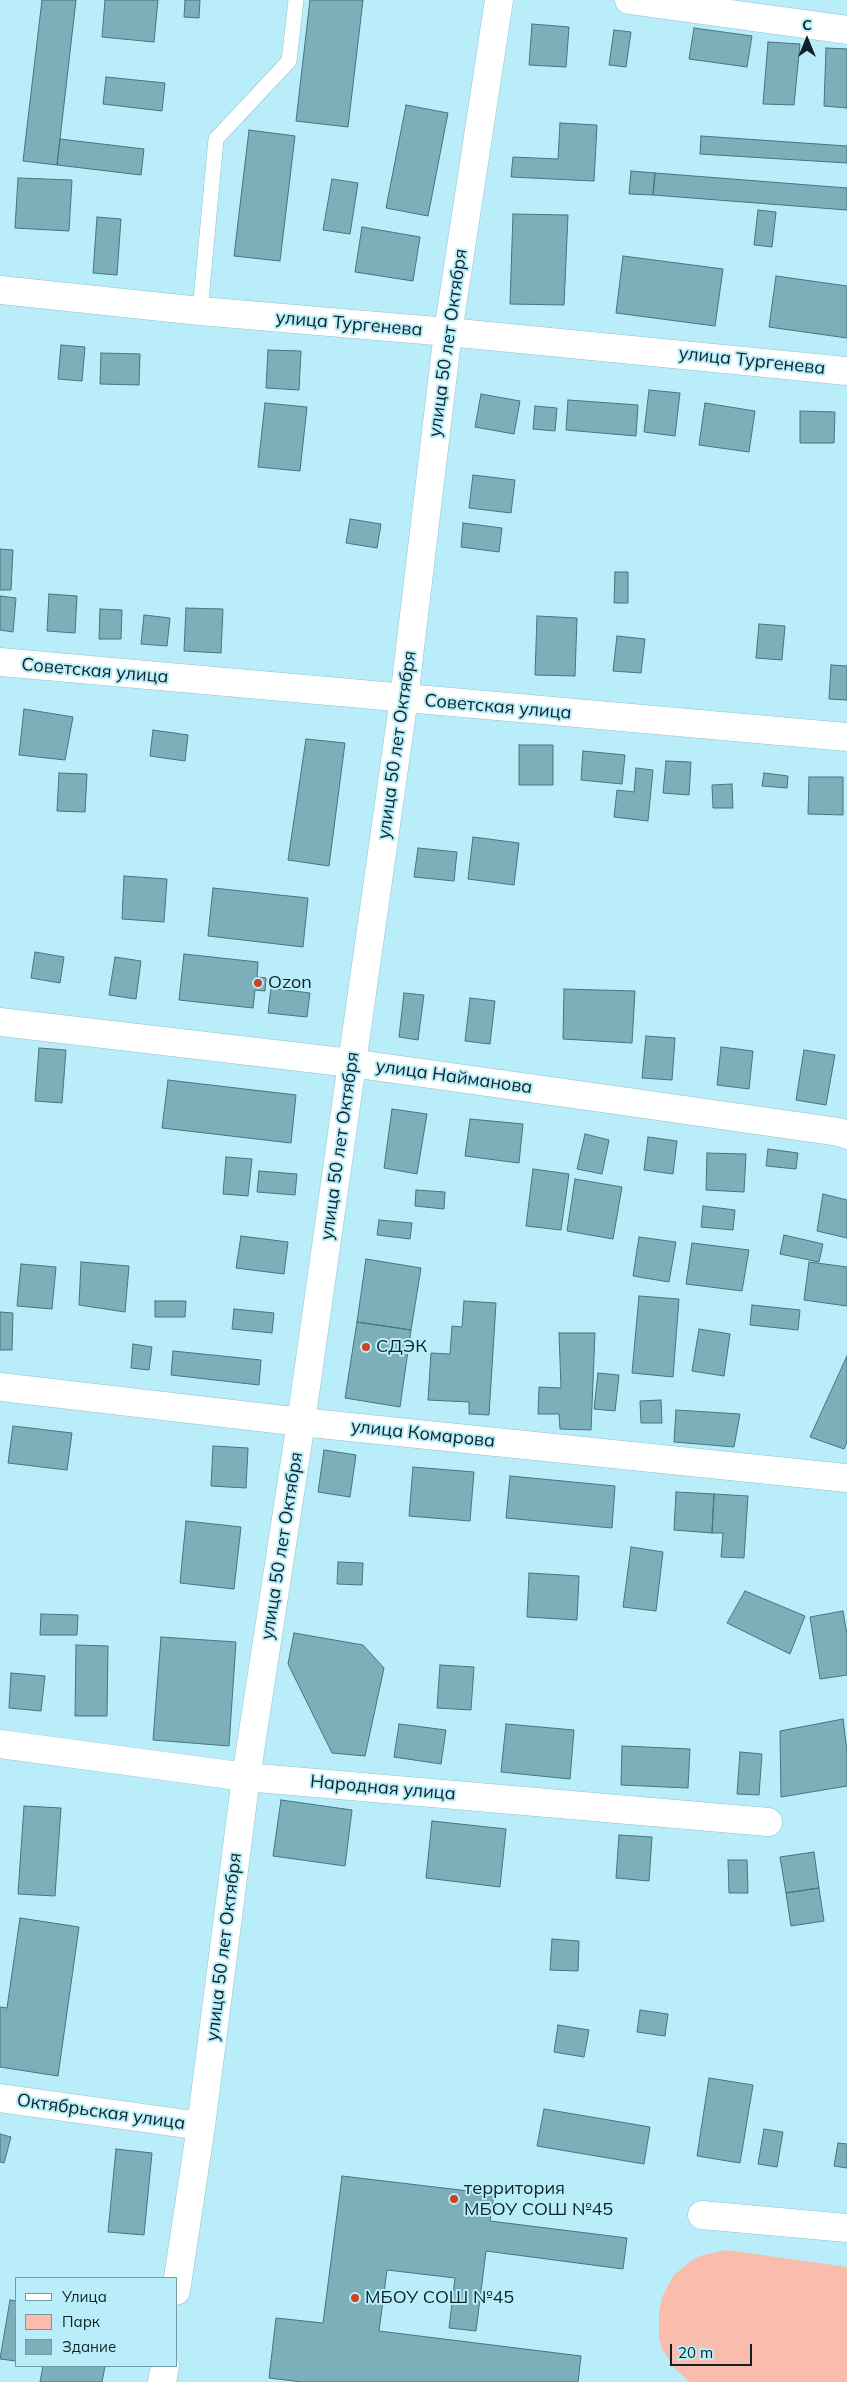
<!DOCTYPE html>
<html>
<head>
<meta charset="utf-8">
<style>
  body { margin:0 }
  #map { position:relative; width:847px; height:2382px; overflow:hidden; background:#b9edf9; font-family:Mulish,sans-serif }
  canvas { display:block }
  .legend { position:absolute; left:15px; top:2277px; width:162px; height:90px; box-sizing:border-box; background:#b9edf9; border:1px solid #759ca5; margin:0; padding:6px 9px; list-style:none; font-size:15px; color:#0e2327 }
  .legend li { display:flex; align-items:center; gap:10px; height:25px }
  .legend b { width:25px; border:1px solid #759ca5 }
  .north { position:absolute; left:782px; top:15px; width:50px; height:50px; -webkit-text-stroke:4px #b9edf9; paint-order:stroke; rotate:0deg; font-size:14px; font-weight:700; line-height:20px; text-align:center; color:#0e2327 }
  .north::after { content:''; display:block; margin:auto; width:18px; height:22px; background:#0e2327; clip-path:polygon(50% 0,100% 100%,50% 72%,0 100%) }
  .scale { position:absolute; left:670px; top:2344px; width:82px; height:22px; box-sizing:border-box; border:2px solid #0e2327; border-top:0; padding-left:6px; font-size:15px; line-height:18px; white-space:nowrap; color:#0e2327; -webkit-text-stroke:4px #b9edf9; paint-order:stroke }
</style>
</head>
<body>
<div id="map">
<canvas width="847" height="2382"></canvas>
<ul class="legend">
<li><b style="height:6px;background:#fff"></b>Улица</li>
<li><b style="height:14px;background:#f9bcad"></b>Парк</li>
<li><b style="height:14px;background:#7dafbb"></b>Здание</li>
</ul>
<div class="north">С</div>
<div class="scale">20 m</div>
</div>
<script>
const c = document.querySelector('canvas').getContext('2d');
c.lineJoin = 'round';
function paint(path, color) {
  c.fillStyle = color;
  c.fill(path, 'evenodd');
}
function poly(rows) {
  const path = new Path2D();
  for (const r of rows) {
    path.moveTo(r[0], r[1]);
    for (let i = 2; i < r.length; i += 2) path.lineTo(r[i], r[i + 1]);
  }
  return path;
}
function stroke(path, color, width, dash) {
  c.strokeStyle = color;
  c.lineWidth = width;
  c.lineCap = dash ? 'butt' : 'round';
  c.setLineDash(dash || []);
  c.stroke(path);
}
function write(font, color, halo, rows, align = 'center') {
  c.font = font + ' Mulish,sans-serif';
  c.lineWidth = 4;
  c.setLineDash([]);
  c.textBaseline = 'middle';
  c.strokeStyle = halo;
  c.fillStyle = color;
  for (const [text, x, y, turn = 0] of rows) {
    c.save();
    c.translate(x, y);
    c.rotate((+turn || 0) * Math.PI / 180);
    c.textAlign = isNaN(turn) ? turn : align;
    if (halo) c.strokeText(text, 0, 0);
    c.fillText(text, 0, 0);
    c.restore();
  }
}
paint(poly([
  [726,2250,847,2267,847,2382,690,2382,675,2369,662,2349,659,2338,659,2314,662,2297,674,2275,692,2260,703,2255]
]), '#f9bcad');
const building = poly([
  [42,0,76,0,57,165,23,161,42,0],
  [105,0,158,0,154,42,102,37,105,0],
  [185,0,200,0,199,18,184,17,185,0],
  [310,0,363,0,348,127,296,121,310,0],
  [532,24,569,27,566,67,529,65,532,24],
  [694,28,752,36,747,67,689,59,694,28],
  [614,30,631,32,626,67,609,65,614,30],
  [768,42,800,44,794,105,763,104,768,42],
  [826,48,847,49,847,108,824,106,826,48],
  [106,77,165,83,162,111,103,104,106,77],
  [406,105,448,113,428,216,386,208,406,105],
  [560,123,597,125,594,181,511,177,513,157,558,159,560,123],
  [249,130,295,136,280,261,234,256,249,130],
  [701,136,847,146,847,163,700,154,701,136],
  [60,139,144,149,141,175,57,165,60,139],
  [631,171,655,173,653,195,629,194,631,171],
  [655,173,847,188,847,210,653,195,655,173],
  [18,178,72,180,69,231,15,228,18,178],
  [332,179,358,183,350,234,323,230,332,179],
  [758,210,776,212,772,247,754,245,758,210],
  [513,214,568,215,564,305,510,304,513,214],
  [97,217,121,219,117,275,93,273,97,217],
  [362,227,420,237,413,281,355,272,362,227],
  [623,256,723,269,715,326,616,313,623,256],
  [776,276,847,286,847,338,769,327,776,276],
  [61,345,85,347,82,381,58,379,61,345],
  [268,350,301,351,299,390,266,388,268,350],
  [101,353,140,354,139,385,100,384,101,353],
  [649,390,680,393,675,436,644,432,649,390],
  [481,394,520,401,514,434,475,427,481,394],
  [568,400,638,405,636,436,566,430,568,400],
  [265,403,307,407,300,471,258,467,265,403],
  [705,403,755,411,749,452,699,445,705,403],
  [535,406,557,408,555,431,533,429,535,406],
  [800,411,835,412,834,443,800,443,800,411],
  [473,475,515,480,511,513,469,508,473,475],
  [350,519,381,524,377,548,346,543,350,519],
  [463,523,502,528,499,552,461,547,463,523],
  [0,549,13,550,11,590,0,590,0,549],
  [615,572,628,572,628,603,614,603,615,572],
  [49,594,77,596,75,633,47,631,49,594],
  [0,596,16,598,13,632,0,630,0,596],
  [186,608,223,609,221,653,184,651,186,608],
  [100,609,122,610,121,639,99,639,100,609],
  [144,615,170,618,167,646,141,644,144,615],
  [537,616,577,618,575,676,535,675,537,616],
  [759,624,785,626,782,660,756,658,759,624],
  [617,636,645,639,641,673,613,671,617,636],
  [831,665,847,666,847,700,829,699,831,665],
  [24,709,73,717,65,760,19,755,24,709],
  [153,730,188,735,185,761,150,756,153,730],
  [306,739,345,743,329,866,288,860,306,739],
  [519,745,553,745,553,785,519,785,519,745],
  [583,751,625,755,622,784,581,780,583,751],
  [666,761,691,762,689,795,663,793,666,761],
  [636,768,653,770,648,821,614,817,617,790,634,792,636,768],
  [59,773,87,774,85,812,57,811,59,773],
  [764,773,788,776,787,788,762,786,764,773],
  [809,777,843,777,843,815,808,814,809,777],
  [732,784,733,808,713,808,712,785,732,784],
  [473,837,519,843,514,885,468,879,473,837],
  [418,848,457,852,454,881,414,877,418,848],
  [124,876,167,879,164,922,122,919,124,876],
  [213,888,308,898,303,947,208,936,213,888],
  [35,952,64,957,60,983,31,978,35,952],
  [184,954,258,962,257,977,266,978,265,991,255,990,253,1008,179,1000,184,954],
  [115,957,141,961,136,999,109,995,115,957],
  [271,988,310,993,307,1017,268,1013,271,988],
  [564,989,635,991,632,1043,563,1039,564,989],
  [404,993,424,995,418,1040,399,1037,404,993],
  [470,998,495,1001,490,1044,465,1041,470,998],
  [646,1036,675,1038,672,1080,642,1078,646,1036],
  [721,1047,753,1051,749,1089,717,1085,721,1047],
  [39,1048,66,1050,62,1103,35,1101,39,1048],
  [804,1050,835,1055,826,1105,796,1100,804,1050],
  [168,1080,296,1095,291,1143,162,1128,168,1080],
  [392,1109,427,1114,417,1174,384,1168,392,1109],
  [470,1119,523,1124,519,1163,465,1156,470,1119],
  [585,1134,609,1140,602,1174,577,1169,585,1134],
  [648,1137,677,1141,673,1174,644,1170,648,1137],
  [768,1149,798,1153,796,1169,766,1166,768,1149],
  [707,1153,746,1154,744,1192,706,1190,707,1153],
  [226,1157,252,1159,248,1196,223,1194,226,1157],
  [533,1169,569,1174,561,1230,526,1226,533,1169],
  [259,1171,297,1174,295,1195,257,1192,259,1171],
  [575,1179,622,1187,613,1239,567,1231,575,1179],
  [416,1190,445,1192,444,1209,415,1206,416,1190],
  [823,1194,847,1200,847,1238,817,1231,823,1194],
  [703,1206,735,1210,733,1230,701,1227,703,1206],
  [379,1220,412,1223,410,1239,377,1235,379,1220],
  [784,1235,823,1244,819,1262,780,1254,784,1235],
  [241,1236,288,1242,284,1274,236,1268,241,1236],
  [639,1237,676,1242,669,1282,633,1276,639,1237],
  [692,1243,749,1250,742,1291,686,1284,692,1243],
  [366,1259,421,1268,411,1330,357,1322,366,1259],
  [81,1262,129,1266,125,1312,79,1305,81,1262],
  [809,1262,847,1267,847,1306,804,1300,809,1262],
  [21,1264,56,1267,52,1309,17,1306,21,1264],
  [639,1296,679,1299,673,1377,632,1373,639,1296],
  [155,1301,186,1301,185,1317,155,1317,155,1301],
  [464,1301,496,1303,489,1415,469,1414,469,1402,428,1400,431,1353,450,1354,452,1326,462,1327,464,1301],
  [752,1305,800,1310,798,1330,750,1325,752,1305],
  [234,1309,274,1313,272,1333,232,1329,234,1309],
  [0,1312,13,1313,12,1350,0,1350,0,1312],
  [357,1322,411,1330,400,1407,345,1398,357,1322],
  [699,1329,730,1334,724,1376,692,1371,699,1329],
  [559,1333,595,1333,591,1430,560,1429,559,1414,538,1414,539,1387,561,1388,559,1333],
  [133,1344,152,1347,149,1370,131,1368,133,1344],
  [173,1351,261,1360,259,1385,171,1375,173,1351],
  [847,1356,847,1442,844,1449,810,1437,847,1356],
  [598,1373,619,1375,615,1411,594,1409,598,1373],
  [661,1400,662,1423,641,1423,640,1401,661,1400],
  [676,1410,740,1414,734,1447,674,1442,676,1410],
  [13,1426,72,1433,67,1470,8,1463,13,1426],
  [213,1446,248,1448,246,1488,211,1486,213,1446],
  [324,1450,356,1455,350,1497,318,1492,324,1450],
  [413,1467,474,1472,470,1521,409,1516,413,1467],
  [510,1476,615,1486,612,1528,506,1518,510,1476],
  [676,1492,714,1494,712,1533,674,1530,676,1492],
  [714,1494,748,1496,744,1558,721,1557,723,1533,712,1533,714,1494],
  [186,1521,241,1527,234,1589,180,1583,186,1521],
  [631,1547,663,1552,656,1611,623,1607,631,1547],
  [338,1562,363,1563,362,1585,337,1584,338,1562],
  [529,1573,579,1576,577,1620,527,1617,529,1573],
  [745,1591,805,1616,790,1654,727,1623,745,1591],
  [843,1611,847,1635,847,1675,820,1679,810,1617,843,1611],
  [41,1614,78,1615,77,1635,40,1635,41,1614],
  [294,1633,363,1645,384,1668,365,1756,332,1753,288,1664,294,1633],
  [161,1637,236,1642,229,1746,153,1740,161,1637],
  [76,1645,108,1646,107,1716,75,1716,76,1645],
  [440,1665,474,1667,471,1710,437,1708,440,1665],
  [11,1673,45,1676,41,1711,9,1708,11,1673],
  [843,1719,847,1751,847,1786,781,1797,780,1731,843,1719],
  [399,1724,446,1730,441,1764,394,1757,399,1724],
  [506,1724,574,1730,570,1779,501,1772,506,1724],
  [622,1746,690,1749,688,1788,621,1785,622,1746],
  [740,1752,762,1754,759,1795,737,1794,740,1752],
  [281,1800,352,1810,345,1866,273,1856,281,1800],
  [24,1806,61,1808,55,1896,18,1894,24,1806],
  [432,1821,506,1829,500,1887,426,1878,432,1821],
  [619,1835,652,1837,649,1881,616,1878,619,1835],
  [814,1852,819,1888,786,1893,780,1857,814,1852],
  [728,1860,747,1860,748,1893,729,1893,728,1860],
  [819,1888,824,1921,791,1926,786,1893,819,1888],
  [20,1918,79,1927,58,2076,0,2067,0,2007,7,2008,20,1918],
  [552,1939,579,1941,578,1971,550,1970,552,1939],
  [640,2010,668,2014,665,2036,637,2032,640,2010],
  [558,2025,589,2030,584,2057,554,2052,558,2025],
  [709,2078,753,2085,740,2163,697,2156,709,2078],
  [544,2109,650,2127,644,2164,537,2146,544,2109],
  [764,2129,783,2132,777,2167,758,2164,764,2129],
  [0,2134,11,2137,4,2163,0,2162,0,2134],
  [838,2143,847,2144,847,2168,834,2166,838,2143],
  [116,2149,152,2153,144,2235,108,2232,116,2149],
  [342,2176,494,2194,490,2221,627,2238,623,2269,486,2251,476,2331,449,2328,455,2278,387,2270,379,2331,581,2356,578,2382,302,2382,269,2378,276,2318,323,2323,342,2176],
  [10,2300,16,2301,16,2361,0,2359,10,2300],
  [43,2366,105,2366,102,2382,40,2382,43,2366]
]);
paint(building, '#7dafbb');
stroke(building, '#447580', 1);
const lane = poly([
  [200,311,216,139,289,61,296,0]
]);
const street = poly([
  [629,0,847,30],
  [0,290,200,311,448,332,847,371],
  [0,662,847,737],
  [0,1022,351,1063,615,1100,839,1132,847,1135],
  [0,1387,301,1422,847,1478],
  [0,1744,246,1777,768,1822],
  [0,2098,201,2126],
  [702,2215,847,2228],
  [176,2291,201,2126,246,1777,301,1422,404,698,448,332,499,0],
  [162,2382,165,2366]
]);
stroke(lane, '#90c3cf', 16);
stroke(street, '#90c3cf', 29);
stroke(lane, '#fff', 15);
stroke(street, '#fff', 28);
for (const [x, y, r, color] of [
  [258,983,5,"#cb4122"],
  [366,1347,5,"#cb4122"],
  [454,2199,5,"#cb4122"],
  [355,2298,5,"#cb4122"]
]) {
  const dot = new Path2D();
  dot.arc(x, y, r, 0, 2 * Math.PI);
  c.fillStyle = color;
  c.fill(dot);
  stroke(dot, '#b9edf9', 2);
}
write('18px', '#0e2327', '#b9edf9', [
  ["улица Тургенева",349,324,5],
  ["улица 50 лет Октября",448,343,-82],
  ["улица Тургенева",752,361,6],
  ["Советская улица",95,671,5],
  ["Советская улица",498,707,5],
  ["улица 50 лет Октября",397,745,-82],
  ["улица Найманова",454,1077,8],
  ["улица 50 лет Октября",340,1146,-82],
  ["улица Комарова",423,1434,6],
  ["улица 50 лет Октября",282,1546,-81],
  ["Народная улица",383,1788,5],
  ["улица 50 лет Октября",224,1947,-83],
  ["Октябрьская улица",101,2112,8]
]);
write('18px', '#0e2327', '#b9edf9', [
  ["Ozon",268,983],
  ["СДЭК",376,1347],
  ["территория",464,2189],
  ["МБОУ СОШ №45",464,2210],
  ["МБОУ СОШ №45",365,2298]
], 'left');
</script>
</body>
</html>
